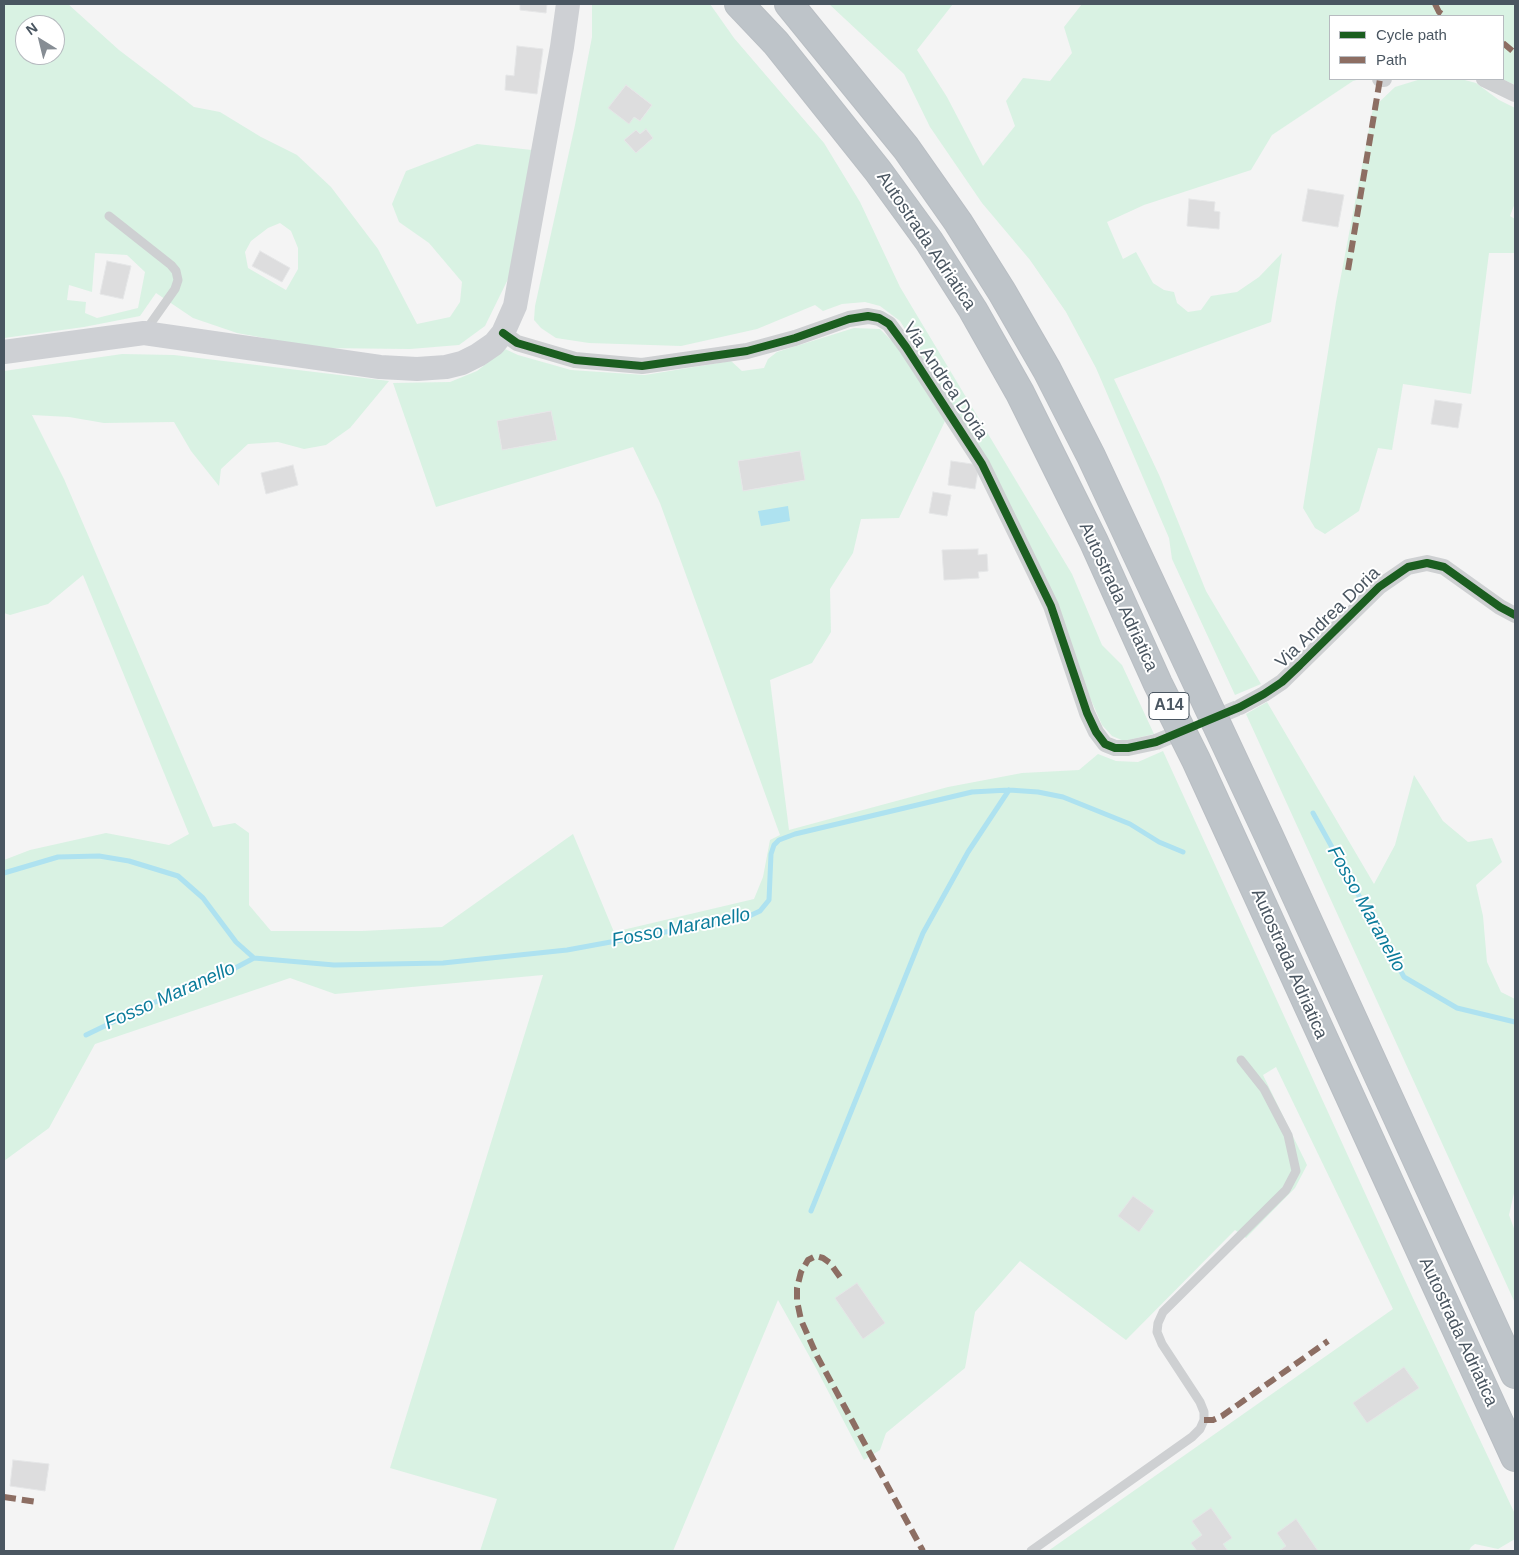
<!DOCTYPE html>
<html>
<head>
<meta charset="utf-8">
<style>
  body { margin:0 }
  #map { position:relative; width:1519px; height:1555px; overflow:hidden; background:#f4f4f4; font-family:Helvetica,sans-serif }
  canvas { display:block }
  .frame { position:absolute; inset:0; border:5px solid #4a5661; pointer-events:none }
  .legend { position:absolute; left:1329px; top:15px; width:175px; height:65px; box-sizing:border-box; background:#fff; border:1px solid #b7bbc0; margin:0; padding:6px 9px; list-style:none; font-size:15px; color:#4a5661 }
  .legend li { display:flex; align-items:center; gap:10px; height:25px }
  .legend b { width:25px; border:1px solid #b7bbc0 }
  .north { position:absolute; left:15px; top:15px; width:50px; height:50px; box-sizing:border-box; background:#fff; border:1px solid #b7bbc0; border-radius:50%; rotate:324deg; font-size:14px; font-weight:700; line-height:20px; text-align:center; color:#4a5661 }
  .north::after { content:''; display:block; margin:auto; width:18px; height:22px; background:#868d94; clip-path:polygon(50% 0,100% 100%,50% 72%,0 100%) }
</style>
</head>
<body>
<div id="map">
<canvas width="1519" height="1555"></canvas>
<div class="frame"></div>
<ul class="legend">
<li><b style="height:6px;background:#1b5e20"></b>Cycle path</li>
<li><b style="height:6px;background:#8d6e63"></b>Path</li>
</ul>
<div class="north">N</div>
</div>
<script>
const c = document.querySelector('canvas').getContext('2d');
c.lineJoin = 'round';
function paint(path, color) {
  c.fillStyle = color;
  c.fill(path, 'evenodd');
}
function poly(rows) {
  const path = new Path2D();
  for (const r of rows) {
    path.moveTo(r[0], r[1]);
    for (let i = 2; i < r.length; i += 2) path.lineTo(r[i], r[i + 1]);
  }
  return path;
}
function stroke(path, color, width, dash) {
  c.strokeStyle = color;
  c.lineWidth = width;
  c.lineCap = dash ? 'butt' : 'round';
  c.setLineDash(dash || []);
  c.stroke(path);
}
function write(font, color, halo, rows, align = 'center') {
  c.font = font + ' Helvetica,sans-serif';
  c.lineWidth = 4;
  c.setLineDash([]);
  c.textBaseline = 'middle';
  c.strokeStyle = halo;
  c.fillStyle = color;
  for (const [text, x, y, turn = 0] of rows) {
    c.save();
    c.translate(x, y);
    c.rotate((+turn || 0) * Math.PI / 180);
    c.textAlign = isNaN(turn) ? turn : align;
    if (halo) c.strokeText(text, 0, 0);
    c.fillText(text, 0, 0);
    c.restore();
  }
}
paint(poly([
  [4,4,68,4,119,50,194,107,220,112,261,137,297,155,331,187,378,249,417,324,450,317,460,302,462,282,429,243,399,222,392,204,406,171,477,144,532,150,511,273,485,326,459,345,410,349,318,348,237,333,193,318,156,293,140,316,84,327,4,338],
  [25,25,55,25,55,55,25,55],
  [280,223,291,231,298,248,298,269,286,290,248,268,245,252,251,241,268,228],
  [95,253,127,255,145,272,138,308,97,318,85,313,86,302,67,300,69,285,92,292],
  [592,4,710,4,734,38,824,143,860,202,900,287,1072,574,1102,645,1122,665,1154,734,1124,741,1112,736,1102,725,986,460,900,321,880,306,865,302,842,304,823,311,815,305,757,329,681,346,589,343,556,338,541,328,534,320,535,306,575,125,592,37],
  [626,85,652,105,640,121,634,117,609,108],
  [646,129,653,138,636,153,624,140,636,130,640,134],
  [829,4,953,4,917,50,947,97,983,166,1015,126,1006,101,1023,78,1050,81,1072,53,1064,27,1082,4,1515,4,1515,85,1502,79,1503,16,1330,16,1330,79,1360,79,1353,81,1272,135,1251,170,1144,205,1107,222,1123,259,1136,252,1153,283,1164,290,1174,292,1177,303,1188,312,1201,310,1211,296,1237,292,1259,277,1282,253,1271,322,1114,379,1160,477,1206,591,1261,684,1235,695,1172,559,1169,538,1096,368,1066,312,1030,260,982,203,930,127,904,74],
  [1421,79,1461,79,1476,83,1499,100,1515,108,1515,203,1510,216,1515,219,1515,253,1489,253,1471,394,1403,384,1392,450,1378,448,1359,511,1325,534,1315,528,1303,508,1336,302,1373,108,1395,87],
  [854,328,880,329,896,345,945,421,899,518,861,519,853,553,830,589,831,632,812,663,770,680,789,830,948,787,1022,773,1079,770,1098,754,1116,761,1138,762,1163,751,1412,1296,1515,1514,1515,1539,1498,1549,1475,1544,1471,1547,1469,1551,1048,1551,1393,1309,1276,1067,1263,1075,1307,1165,1295,1188,1246,1238,1235,1230,1126,1340,1020,1261,975,1312,965,1368,886,1433,880,1450,864,1460,817,1370,778,1300,673,1551,480,1551,497,1499,390,1468,543,975,335,994,290,978,95,1044,49,1128,4,1161,4,860,30,850,106,833,169,845,189,834,83,575,48,604,10,615,4,613,4,371,122,354,174,355,389,381,350,428,326,445,304,449,278,442,248,444,221,469,219,486,191,451,174,422,104,423,69,417,32,415,64,479,213,827,235,823,249,833,249,905,271,931,362,931,442,927,573,834,614,932,754,899,763,877,770,840,780,835,660,503,633,447,436,507,393,383,450,382,477,371,505,349,518,355,571,370,645,375,731,361,742,371,764,368,768,359,777,352],
  [551,411,557,440,502,450,497,421],
  [800,451,804,480,743,491,738,461],
  [1267,702,1374,884,1395,845,1414,775,1443,821,1468,842,1492,838,1502,862,1476,885,1483,916,1487,962,1501,992,1515,999,1515,1189,1509,1215,1515,1231,1515,1303,1246,714]
]), '#d9f2e3');
paint(poly([
  [788,506,790,521,761,526,758,511]
]), '#aee2f0');
stroke(poly([
  [1313,813,1404,977,1457,1008,1515,1022],
  [4,873,58,857,99,856,129,861,178,876,203,898,236,942,254,958],
  [86,1035,148,1005,224,974,254,958,334,965,443,963,567,950,747,917,760,911,769,900,771,854,774,845,779,840,795,834,972,792,1009,790,1038,792,1063,797,1130,824,1159,842,1183,852],
  [811,1211,923,933,968,852,1009,790]
]), '#aee2f0', 5);
const building = poly([
  [520,4,547,4,546,13,520,10,520,4],
  [517,46,543,49,537,94,505,90,506,75,514,76,517,46],
  [626,85,652,105,640,121,634,117,629,124,608,108,626,85],
  [646,129,653,138,636,153,624,140,636,130,640,134,646,129],
  [1308,189,1344,195,1338,227,1302,221,1308,189],
  [1189,199,1215,202,1214,211,1220,212,1219,229,1187,226,1189,199],
  [260,251,290,268,282,282,252,266,260,251],
  [107,261,131,266,123,299,100,294,107,261],
  [1435,400,1462,404,1458,428,1431,424,1435,400],
  [551,411,557,440,502,450,497,421,551,411],
  [800,451,805,480,743,491,738,461,800,451],
  [951,461,979,465,975,489,948,485,951,461],
  [293,465,298,485,266,494,261,473,293,465],
  [933,492,951,495,947,516,929,513,933,492],
  [978,549,978,555,987,554,988,571,978,572,979,578,944,580,942,550,978,549],
  [1133,1196,1154,1211,1139,1232,1118,1216,1133,1196],
  [857,1283,885,1323,863,1339,835,1298,857,1283],
  [1404,1367,1419,1388,1367,1423,1353,1403,1404,1367],
  [13,1460,49,1464,45,1491,10,1486,13,1460],
  [1211,1508,1232,1538,1223,1544,1228,1551,1197,1551,1191,1543,1202,1535,1192,1521,1211,1508],
  [1296,1519,1318,1551,1279,1551,1286,1546,1277,1533,1296,1519]
]);
paint(building, '#ddddde');
stroke(building, '#e5e6e7', 1);
stroke(poly([
  [1156,742,1240,707]
]), '#d2d4d7', 16, [16, 8]);
const highway = poly([
  [739,4,776,43,878,171,929,241,973,310,1020,393,1094,542,1158,684,1196,760,1515,1457],
  [789,4,906,148,958,222,1002,292,1047,370,1091,456,1268,834,1515,1374]
]);
stroke(highway, '#b9bec3', 30);
stroke(poly([
  [109,216,171,265,176,271,178,280,175,289,146,330],
  [1031,1551,1192,1437,1200,1429,1204,1420,1204,1412,1200,1402,1162,1344,1157,1332,1158,1323,1163,1312,1286,1190,1296,1171,1288,1135,1264,1089,1241,1060]
]), '#ced0d2', 9);
stroke(poly([
  [1380,79,1384,79],
  [1484,79,1515,94],
  [503,333,517,343,575,360,642,366,747,351,795,338,849,319,868,316,879,318,889,324,906,347,982,464,1051,606,1087,713,1096,732,1105,744,1115,748,1128,748,1156,742],
  [1240,707,1264,694,1282,682,1379,587,1408,567,1427,563,1444,567,1500,607,1515,615]
]), '#ced0d2', 16);
stroke(poly([
  [4,352,144,333,380,367,417,369,446,367,462,363,478,355,494,344,503,333,515,306,562,47,568,4]
]), '#ced0d4', 24);
stroke(highway, '#bec4c9', 28);
stroke(poly([
  [1435,4,1439,12,1445,16],
  [1503,43,1515,53],
  [1348,270,1380,79],
  [840,1277,830,1263,823,1258,816,1256,808,1260,801,1272,797,1288,797,1301,801,1320,817,1356,923,1551],
  [1204,1420,1213,1420,1222,1416,1328,1341],
  [4,1497,37,1502]
]), '#8d6e63', 6, [12, 6]);
stroke(poly([
  [503,333,517,343,575,360,642,366,747,351,795,338,849,319,868,316,879,318,889,324,906,347,982,464,1051,606,1087,713,1096,732,1105,744,1115,748,1128,748,1156,742,1240,707,1264,694,1282,682,1300,665,1379,587,1408,567,1427,563,1444,567,1500,607,1515,615]
]), '#1b5e20', 8);
for (const [x, y, w] of [
  [1169,706,40]
]) {
  const box = new Path2D();
  box.roundRect(x - w / 2, y - 13.5, w, 27, 4);
  c.fillStyle = '#fff';
  c.fill(box);
  stroke(box, '#4a5661', 1);
}
write('bold 16px', '#4a5661', null, [
  ["A14",1169,706]
]);
write('18px', '#4a5661', '#fff', [
  ["Autostrada Adriatica",926,241,56],
  ["Via Andrea Doria",945,381,56],
  ["Autostrada Adriatica",1118,597,65],
  ["Via Andrea Doria",1328,618,-44],
  ["Autostrada Adriatica",1289,964,66],
  ["Autostrada Adriatica",1458,1332,65]
]);
write('italic 19px', '#0c7c9b', '#fff', [
  ["Fosso Maranello",1366,909,61],
  ["Fosso Maranello",681,928,-11],
  ["Fosso Maranello",170,996,-24]
]);
</script>
</body>
</html>
